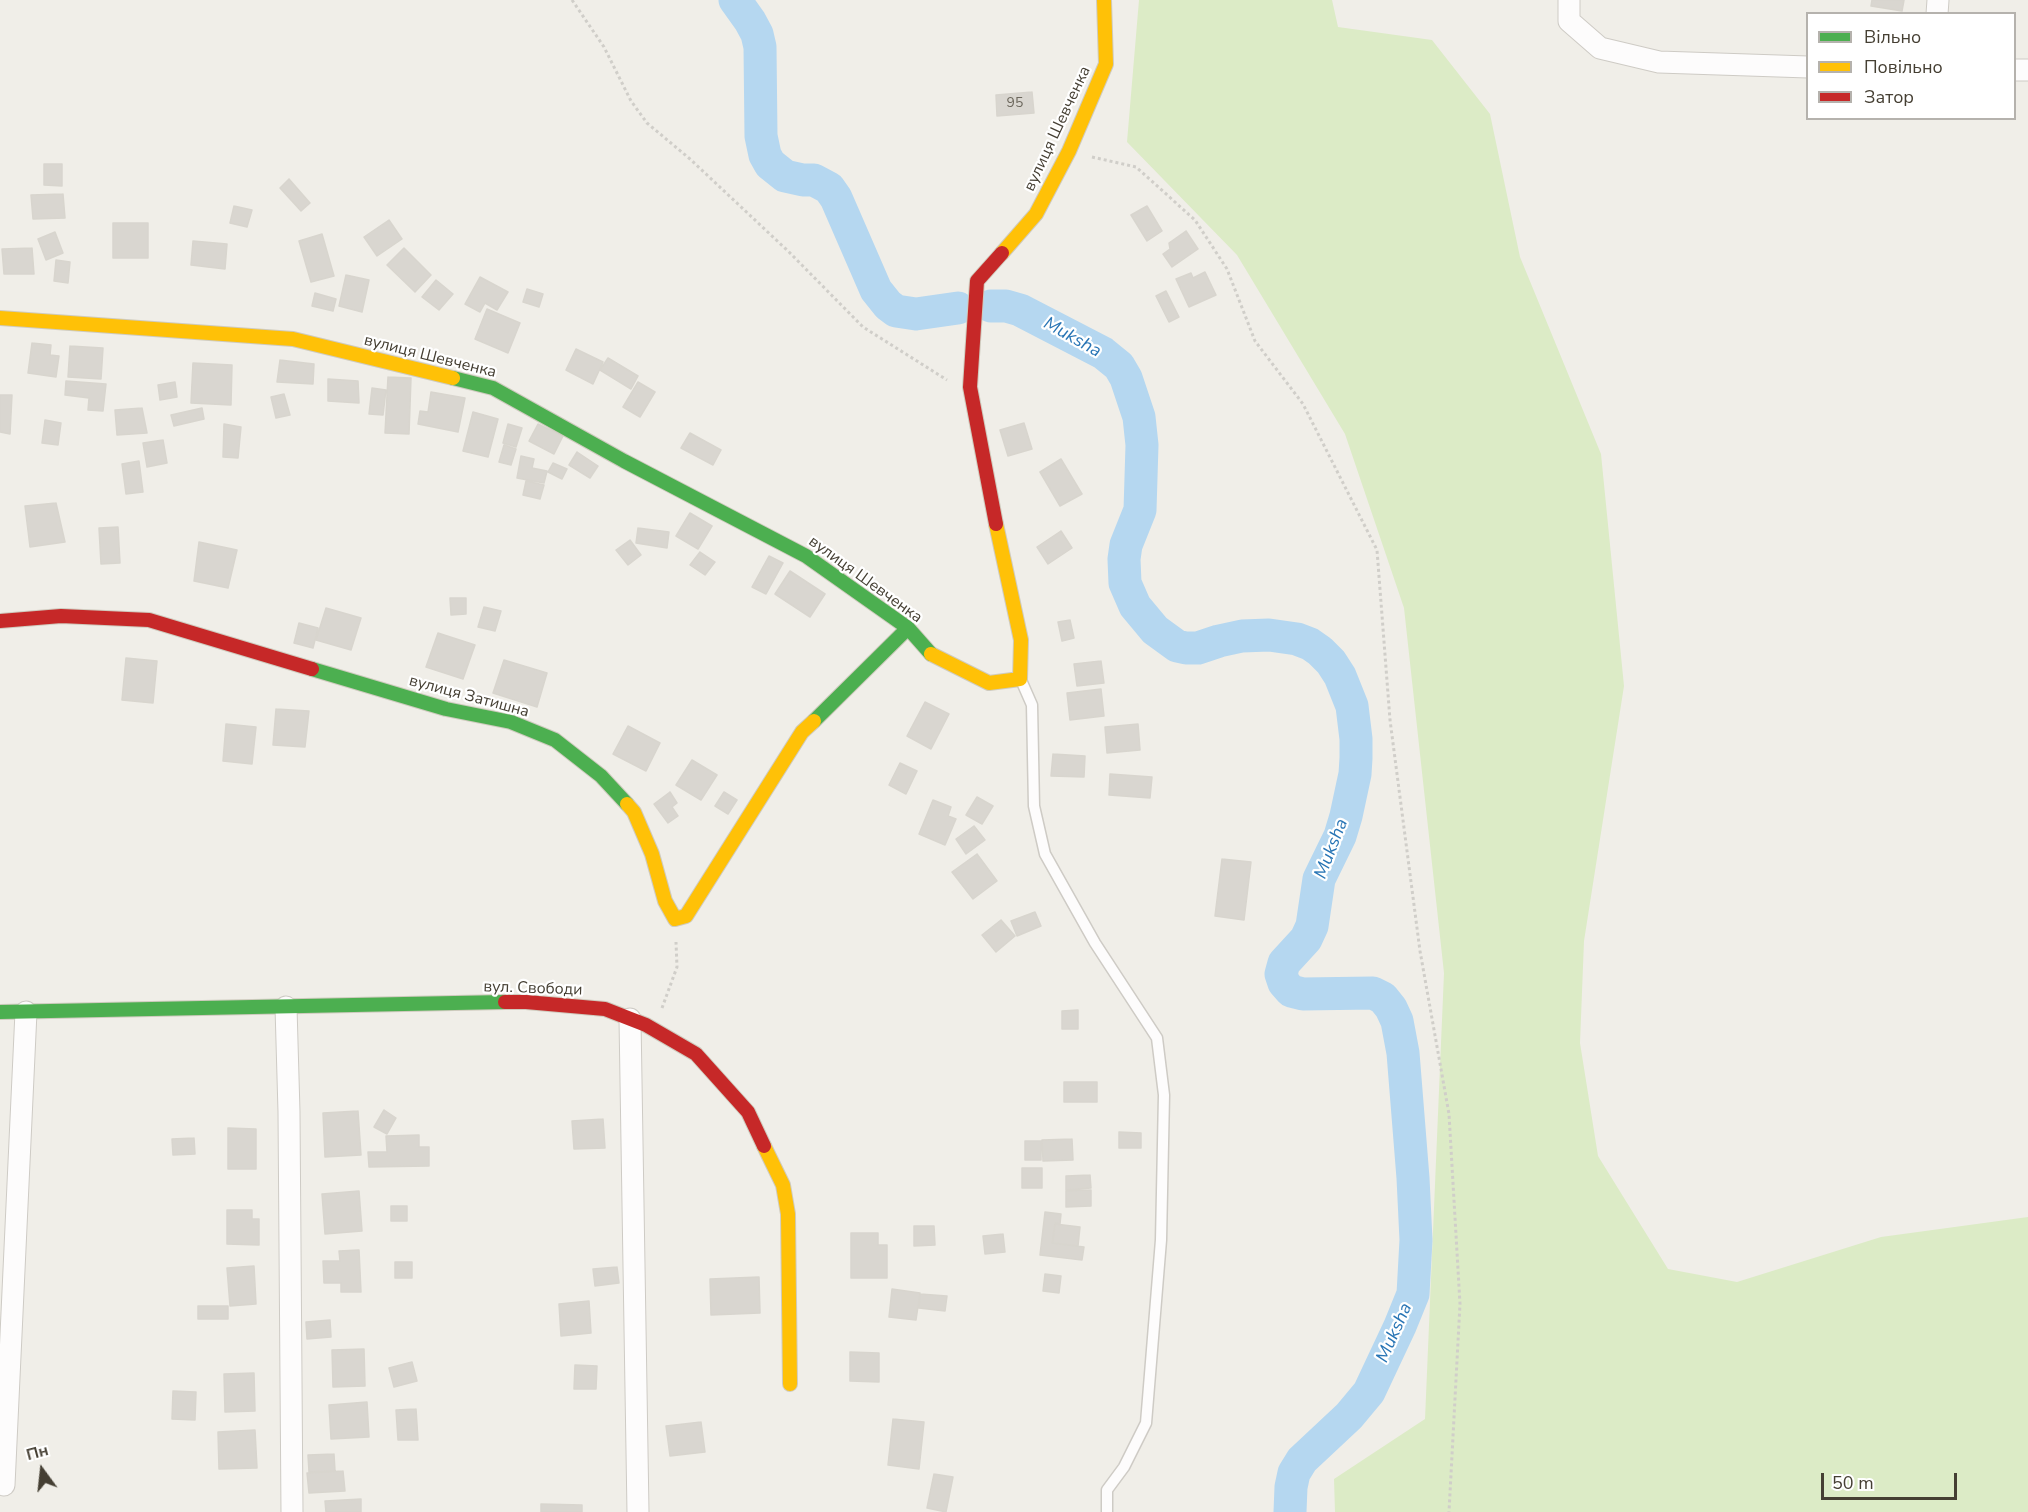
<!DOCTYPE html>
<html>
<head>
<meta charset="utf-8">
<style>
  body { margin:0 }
  #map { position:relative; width:2028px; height:1512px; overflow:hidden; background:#f0eee8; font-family:"Nunito Sans",sans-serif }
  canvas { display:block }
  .legend { position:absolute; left:1806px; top:12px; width:210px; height:108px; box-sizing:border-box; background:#fff; border:2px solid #b5b2ad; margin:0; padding:8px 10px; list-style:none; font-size:18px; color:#453f33 }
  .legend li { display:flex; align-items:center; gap:12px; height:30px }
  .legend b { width:30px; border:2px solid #b5b2ad }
  .north { position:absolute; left:12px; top:1440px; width:60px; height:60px; -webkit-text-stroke:4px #fff; paint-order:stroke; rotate:345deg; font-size:16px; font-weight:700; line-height:24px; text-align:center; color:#453f33 }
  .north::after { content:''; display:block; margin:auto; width:21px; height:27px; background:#453f33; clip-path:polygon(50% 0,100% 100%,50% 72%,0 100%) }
  .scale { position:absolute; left:1821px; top:1473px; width:136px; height:27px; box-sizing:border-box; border:3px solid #453f33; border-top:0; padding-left:8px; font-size:18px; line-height:21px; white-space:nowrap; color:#453f33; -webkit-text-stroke:4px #fff; paint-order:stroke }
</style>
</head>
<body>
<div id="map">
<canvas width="2028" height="1512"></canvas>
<ul class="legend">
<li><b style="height:8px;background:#4caf50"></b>Вільно</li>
<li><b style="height:8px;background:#ffc107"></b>Повільно</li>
<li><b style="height:8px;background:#c62828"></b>Затор</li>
</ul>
<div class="north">Пн</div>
<div class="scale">50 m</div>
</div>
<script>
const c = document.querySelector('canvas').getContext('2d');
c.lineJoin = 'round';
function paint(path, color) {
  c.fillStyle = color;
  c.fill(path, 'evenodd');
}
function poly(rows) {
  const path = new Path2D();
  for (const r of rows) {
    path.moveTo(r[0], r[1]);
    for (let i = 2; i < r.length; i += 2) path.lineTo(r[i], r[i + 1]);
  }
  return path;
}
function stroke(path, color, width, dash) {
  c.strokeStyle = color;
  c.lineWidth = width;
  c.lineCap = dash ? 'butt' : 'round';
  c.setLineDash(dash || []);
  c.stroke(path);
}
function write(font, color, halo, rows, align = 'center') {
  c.font = font + ' "Nunito Sans",sans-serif';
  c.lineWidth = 4.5;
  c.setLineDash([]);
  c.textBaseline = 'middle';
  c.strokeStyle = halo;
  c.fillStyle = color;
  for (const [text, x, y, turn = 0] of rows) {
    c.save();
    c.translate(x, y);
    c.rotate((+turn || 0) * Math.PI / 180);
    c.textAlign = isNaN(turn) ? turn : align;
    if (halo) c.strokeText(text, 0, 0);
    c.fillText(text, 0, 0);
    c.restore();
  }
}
paint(poly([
  [1139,0,1332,0,1338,27,1432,40,1490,114,1520,257,1601,454,1624,686,1584,941,1580,1043,1598,1156,1668,1269,1737,1282,1881,1237,2028,1217,2028,1512,1335,1512,1334,1479,1425,1419,1444,973,1404,608,1345,434,1237,255,1127,142]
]), '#dcebc6');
stroke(poly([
  [735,0,750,21,757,34,760,47,761,136,765,155,770,164,785,176,803,180,814,180,829,188,836,198,876,290,888,305,896,311,916,314,958,308],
  [991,306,1006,306,1020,310,1103,353,1119,366,1126,378,1139,417,1142,445,1140,510,1126,545,1124,559,1125,583,1135,606,1155,630,1177,646,1186,648,1198,648,1219,641,1242,636,1269,635,1297,639,1310,644,1320,651,1331,662,1340,676,1352,706,1356,739,1356,758,1355,774,1346,816,1340,836,1319,879,1312,926,1306,939,1284,963,1281,974,1284,983,1291,991,1303,994,1373,993,1383,998,1391,1008,1397,1021,1403,1053,1413,1178,1416,1240,1413,1294,1400,1326,1369,1392,1349,1416,1302,1460,1294,1473,1291,1487,1290,1512]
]), '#b5d7f0', 33);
const building = poly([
  [1872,0,1904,0,1902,11,1871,6,1872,0],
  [1032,92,1034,113,997,116,996,95,1032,92],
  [44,164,62,164,62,186,44,185,44,164],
  [289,179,310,203,301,211,280,188,289,179],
  [63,194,65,218,33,219,31,195,63,194],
  [234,206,252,210,247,227,230,223,234,206],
  [1147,206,1162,231,1147,241,1131,215,1147,206],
  [389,220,402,239,377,256,364,237,389,220],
  [113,223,148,223,148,258,113,258,113,223],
  [1186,231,1198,249,1172,267,1163,254,1170,249,1169,243,1186,231],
  [55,232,63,253,46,260,38,239,55,232],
  [322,234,334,276,311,282,299,241,322,234],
  [193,241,227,244,225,269,191,265,193,241],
  [32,248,34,274,4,274,2,249,32,248],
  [404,248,431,275,415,292,387,265,404,248],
  [56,260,70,262,68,283,54,281,56,260],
  [1205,272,1216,295,1189,307,1176,279,1191,273,1193,278,1205,272],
  [346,275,369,280,362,312,339,306,346,275],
  [480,277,508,292,497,310,485,303,480,312,465,304,480,277],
  [436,280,453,294,439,310,422,297,436,280],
  [527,289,543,294,539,307,523,302,527,289],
  [1166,291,1179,317,1169,322,1156,296,1166,291],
  [315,293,336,299,333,311,312,306,315,293],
  [487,309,520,323,508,353,475,339,487,309],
  [32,343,51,345,50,355,59,356,56,377,28,373,32,343],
  [70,346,103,348,101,379,68,377,70,346],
  [576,349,603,362,593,384,566,370,576,349],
  [608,358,638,376,631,389,600,370,608,358],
  [280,360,314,364,313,384,277,382,280,360],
  [193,363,232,365,231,405,191,403,193,363],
  [388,377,411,378,409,434,385,433,388,377],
  [328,379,358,381,359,403,328,401,328,379],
  [66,381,106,384,103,411,88,410,89,398,65,395,66,381],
  [175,382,177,397,160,400,158,385,175,382],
  [638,382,655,392,640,417,623,407,638,382],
  [372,388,386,390,383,415,369,414,372,388],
  [431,392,465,398,458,432,418,424,420,411,428,412,431,392],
  [284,394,290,415,276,418,271,397,284,394],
  [0,395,12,395,10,434,0,432,0,395],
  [142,408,147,433,117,435,115,410,142,408],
  [202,408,204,419,174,426,171,415,202,408],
  [473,412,498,419,488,457,463,451,473,412],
  [45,420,61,423,58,445,42,443,45,420],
  [1024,423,1032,449,1008,456,1000,430,1024,423],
  [224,424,241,427,238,458,223,457,224,424],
  [508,424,522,428,516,447,503,443,508,424],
  [538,424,563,436,554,454,529,441,538,424],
  [690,433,721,450,713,465,681,448,690,433],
  [163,440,167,463,147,467,143,443,163,440],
  [504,445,516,449,511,465,499,462,504,445],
  [577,452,598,466,590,478,569,465,577,452],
  [521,456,534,459,532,468,547,471,544,483,517,478,521,456],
  [1061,459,1082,494,1060,506,1040,472,1061,459],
  [139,461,143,492,126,494,122,464,139,461],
  [553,463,567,469,562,479,548,472,553,463],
  [526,481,544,485,540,499,523,495,526,481],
  [56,503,65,542,30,547,25,506,56,503],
  [690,513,712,526,698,549,676,536,690,513],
  [118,527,120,563,101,564,99,528,118,527],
  [638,528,669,532,667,548,636,543,638,528],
  [1061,531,1072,548,1048,564,1037,547,1061,531],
  [630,540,641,555,628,565,616,550,630,540],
  [199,542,237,550,228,588,194,581,199,542],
  [700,552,715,562,705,575,690,565,700,552],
  [769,556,783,563,766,594,752,587,769,556],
  [790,571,825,594,810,617,775,594,790,571],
  [450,598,466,598,466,614,451,615,450,598],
  [484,607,501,611,495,631,478,627,484,607],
  [326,608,361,618,351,650,316,640,326,608],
  [1070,620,1074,638,1062,641,1058,622,1070,620],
  [299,623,318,628,313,648,294,643,299,623],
  [438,633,475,645,463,679,426,667,438,633],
  [126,658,157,661,153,703,122,700,126,658],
  [504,660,547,673,537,707,493,693,504,660],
  [1101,661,1104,683,1077,686,1074,664,1101,661],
  [1101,689,1104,716,1070,720,1067,693,1101,689],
  [925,702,949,714,931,749,907,736,925,702],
  [276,709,309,711,305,747,273,745,276,709],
  [226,724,256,727,252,764,223,761,226,724],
  [1138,724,1140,750,1107,753,1105,727,1138,724],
  [628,726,660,743,646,771,613,754,628,726],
  [1053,754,1085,756,1084,777,1051,776,1053,754],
  [692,760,717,775,701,800,676,785,692,760],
  [900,763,917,771,906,794,889,785,900,763],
  [1110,774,1152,777,1150,798,1109,795,1110,774],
  [670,792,677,803,672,807,678,816,668,823,654,804,670,792],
  [724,792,737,800,728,814,715,806,724,792],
  [977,797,993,806,982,824,966,815,977,797],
  [933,800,951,807,948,816,956,819,945,845,919,834,933,800],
  [974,826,985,840,966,854,956,839,974,826],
  [977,854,997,881,973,899,952,872,977,854],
  [1222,859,1251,862,1244,920,1215,916,1222,859],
  [1035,912,1041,926,1017,936,1011,921,1035,912],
  [1001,920,1015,936,996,952,982,935,1001,920],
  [1078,1010,1078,1029,1062,1029,1062,1011,1078,1010],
  [1064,1082,1097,1082,1097,1102,1064,1102,1064,1082],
  [384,1110,396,1118,387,1134,374,1127,384,1110],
  [358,1111,361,1155,325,1157,323,1113,358,1111],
  [603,1119,605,1148,574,1149,572,1121,603,1119],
  [228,1128,256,1129,256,1169,228,1169,228,1128],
  [1119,1132,1141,1133,1141,1148,1119,1148,1119,1132],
  [419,1135,419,1147,429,1147,429,1166,369,1167,368,1152,387,1152,386,1136,419,1135],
  [194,1138,195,1154,173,1155,172,1139,194,1138],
  [1072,1139,1073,1160,1043,1161,1042,1140,1072,1139],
  [1025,1141,1041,1141,1041,1160,1025,1160,1025,1141],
  [1022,1168,1042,1168,1042,1188,1022,1188,1022,1168],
  [1090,1175,1091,1188,1066,1190,1066,1176,1090,1175],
  [1091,1190,1091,1206,1066,1207,1066,1191,1091,1190],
  [359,1191,362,1231,325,1234,322,1194,359,1191],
  [391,1206,407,1206,407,1221,391,1221,391,1206],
  [227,1210,252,1210,252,1219,259,1219,259,1245,227,1244,227,1210],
  [1045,1212,1061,1214,1060,1224,1055,1223,1052,1243,1084,1247,1082,1260,1040,1255,1045,1212],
  [1055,1224,1080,1227,1078,1246,1053,1243,1055,1224],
  [914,1226,934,1226,935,1245,914,1246,914,1226],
  [851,1233,878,1233,878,1245,887,1245,887,1278,851,1278,851,1233],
  [1003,1234,1005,1252,985,1254,983,1236,1003,1234],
  [359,1250,361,1292,341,1292,341,1283,324,1283,323,1261,340,1261,339,1251,359,1250],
  [395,1262,412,1262,412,1278,395,1278,395,1262],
  [254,1266,256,1304,230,1306,227,1268,254,1266],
  [617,1267,619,1283,595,1286,593,1269,617,1267],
  [1045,1274,1061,1276,1059,1293,1043,1291,1045,1274],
  [759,1277,760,1313,711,1315,710,1279,759,1277],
  [892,1289,920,1293,916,1320,889,1317,892,1289],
  [920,1294,947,1296,945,1311,919,1308,920,1294],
  [589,1301,591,1333,561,1336,559,1304,589,1301],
  [198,1306,228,1306,228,1319,198,1319,198,1306],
  [330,1320,331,1337,307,1339,306,1322,330,1320],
  [364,1349,365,1386,333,1387,332,1350,364,1349],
  [850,1352,879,1353,879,1382,850,1381,850,1352],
  [412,1362,417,1381,394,1387,389,1368,412,1362],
  [575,1365,597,1366,596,1389,574,1389,575,1365],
  [254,1373,255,1411,225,1412,224,1374,254,1373],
  [173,1391,196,1392,195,1420,172,1419,173,1391],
  [367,1402,369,1437,331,1439,329,1405,367,1402],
  [416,1409,418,1440,398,1440,396,1410,416,1409],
  [893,1419,924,1422,919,1469,888,1465,893,1419],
  [701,1422,705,1452,670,1456,666,1426,701,1422],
  [255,1430,257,1468,219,1469,218,1432,255,1430],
  [334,1454,335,1471,309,1472,308,1455,334,1454],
  [343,1471,345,1491,309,1493,307,1473,343,1471],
  [934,1474,953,1477,946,1512,927,1508,934,1474],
  [361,1499,361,1512,326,1512,325,1501,361,1499],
  [541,1504,582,1505,582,1512,541,1512,541,1504]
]);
paint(building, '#d9d6d0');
stroke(building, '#d8d5ce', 1.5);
const lane = poly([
  [1021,680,1032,705,1034,806,1045,854,1095,943,1157,1038,1164,1095,1161,1240,1146,1423,1124,1467,1107,1490,1107,1512]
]);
const street = poly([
  [1569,0,1569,21,1600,48,1659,62,1808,67],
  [1937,14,1938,0],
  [2014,70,2028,70],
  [286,1007,289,1112,292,1512],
  [630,1019,638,1512],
  [4,1485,26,1012]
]);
const fast = poly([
  [453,378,493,388,624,461,806,556,908,628,931,654],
  [312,669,446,709,511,722,555,740,601,776,627,804],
  [814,721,908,628],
  [0,1012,505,1002]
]);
const slow = poly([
  [1002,253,1036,214,1069,151,1106,64,1104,0],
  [0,318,293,339,453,378],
  [931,654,989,683,1020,679,1021,640,996,524],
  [627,804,634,812,652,854,665,901,675,919,686,916,802,732,814,721],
  [764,1146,783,1185,788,1214,790,1384]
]);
const jam = poly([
  [996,524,970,387,977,281,1002,253],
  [0,621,61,616,149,620,312,669],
  [505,1002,526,1002,605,1009,646,1025,696,1054,748,1112,764,1146]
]);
stroke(lane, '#cecbc5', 13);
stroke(street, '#cecbc5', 23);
stroke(fast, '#cfcbbe', 16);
stroke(slow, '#cfcbbe', 16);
stroke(jam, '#cfcbbe', 16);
stroke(poly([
  [572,0,604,47,631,101,647,123,690,159,789,252,863,327,947,380],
  [1092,157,1136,167,1195,220,1227,269,1255,341,1303,404,1377,550,1390,720,1420,951,1449,1114,1460,1304,1449,1512],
  [662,1008,677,967,676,942]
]), '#d0cec9', 3, [3, 3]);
stroke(lane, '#fdfcfc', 10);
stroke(street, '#fdfcfc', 21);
stroke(fast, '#4caf50', 14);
stroke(slow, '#ffc107', 14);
stroke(jam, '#c62828', 14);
write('14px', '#6b665b', null, [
  ["95",1015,104]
]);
write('16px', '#453f33', '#fff', [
  ["вулиця Шевченка",1058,129,-65],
  ["вулиця Шевченка",430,357,14],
  ["вулиця Шевченка",865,580,36],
  ["вулиця Затишна",469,697,15],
  ["вул. Свободи",533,989,2]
]);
write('italic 18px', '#2875b5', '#fff', [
  ["Muksha",1072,338,29],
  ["Muksha",1332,849,-69],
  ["Muksha",1395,1333,-66]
]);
</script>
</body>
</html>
